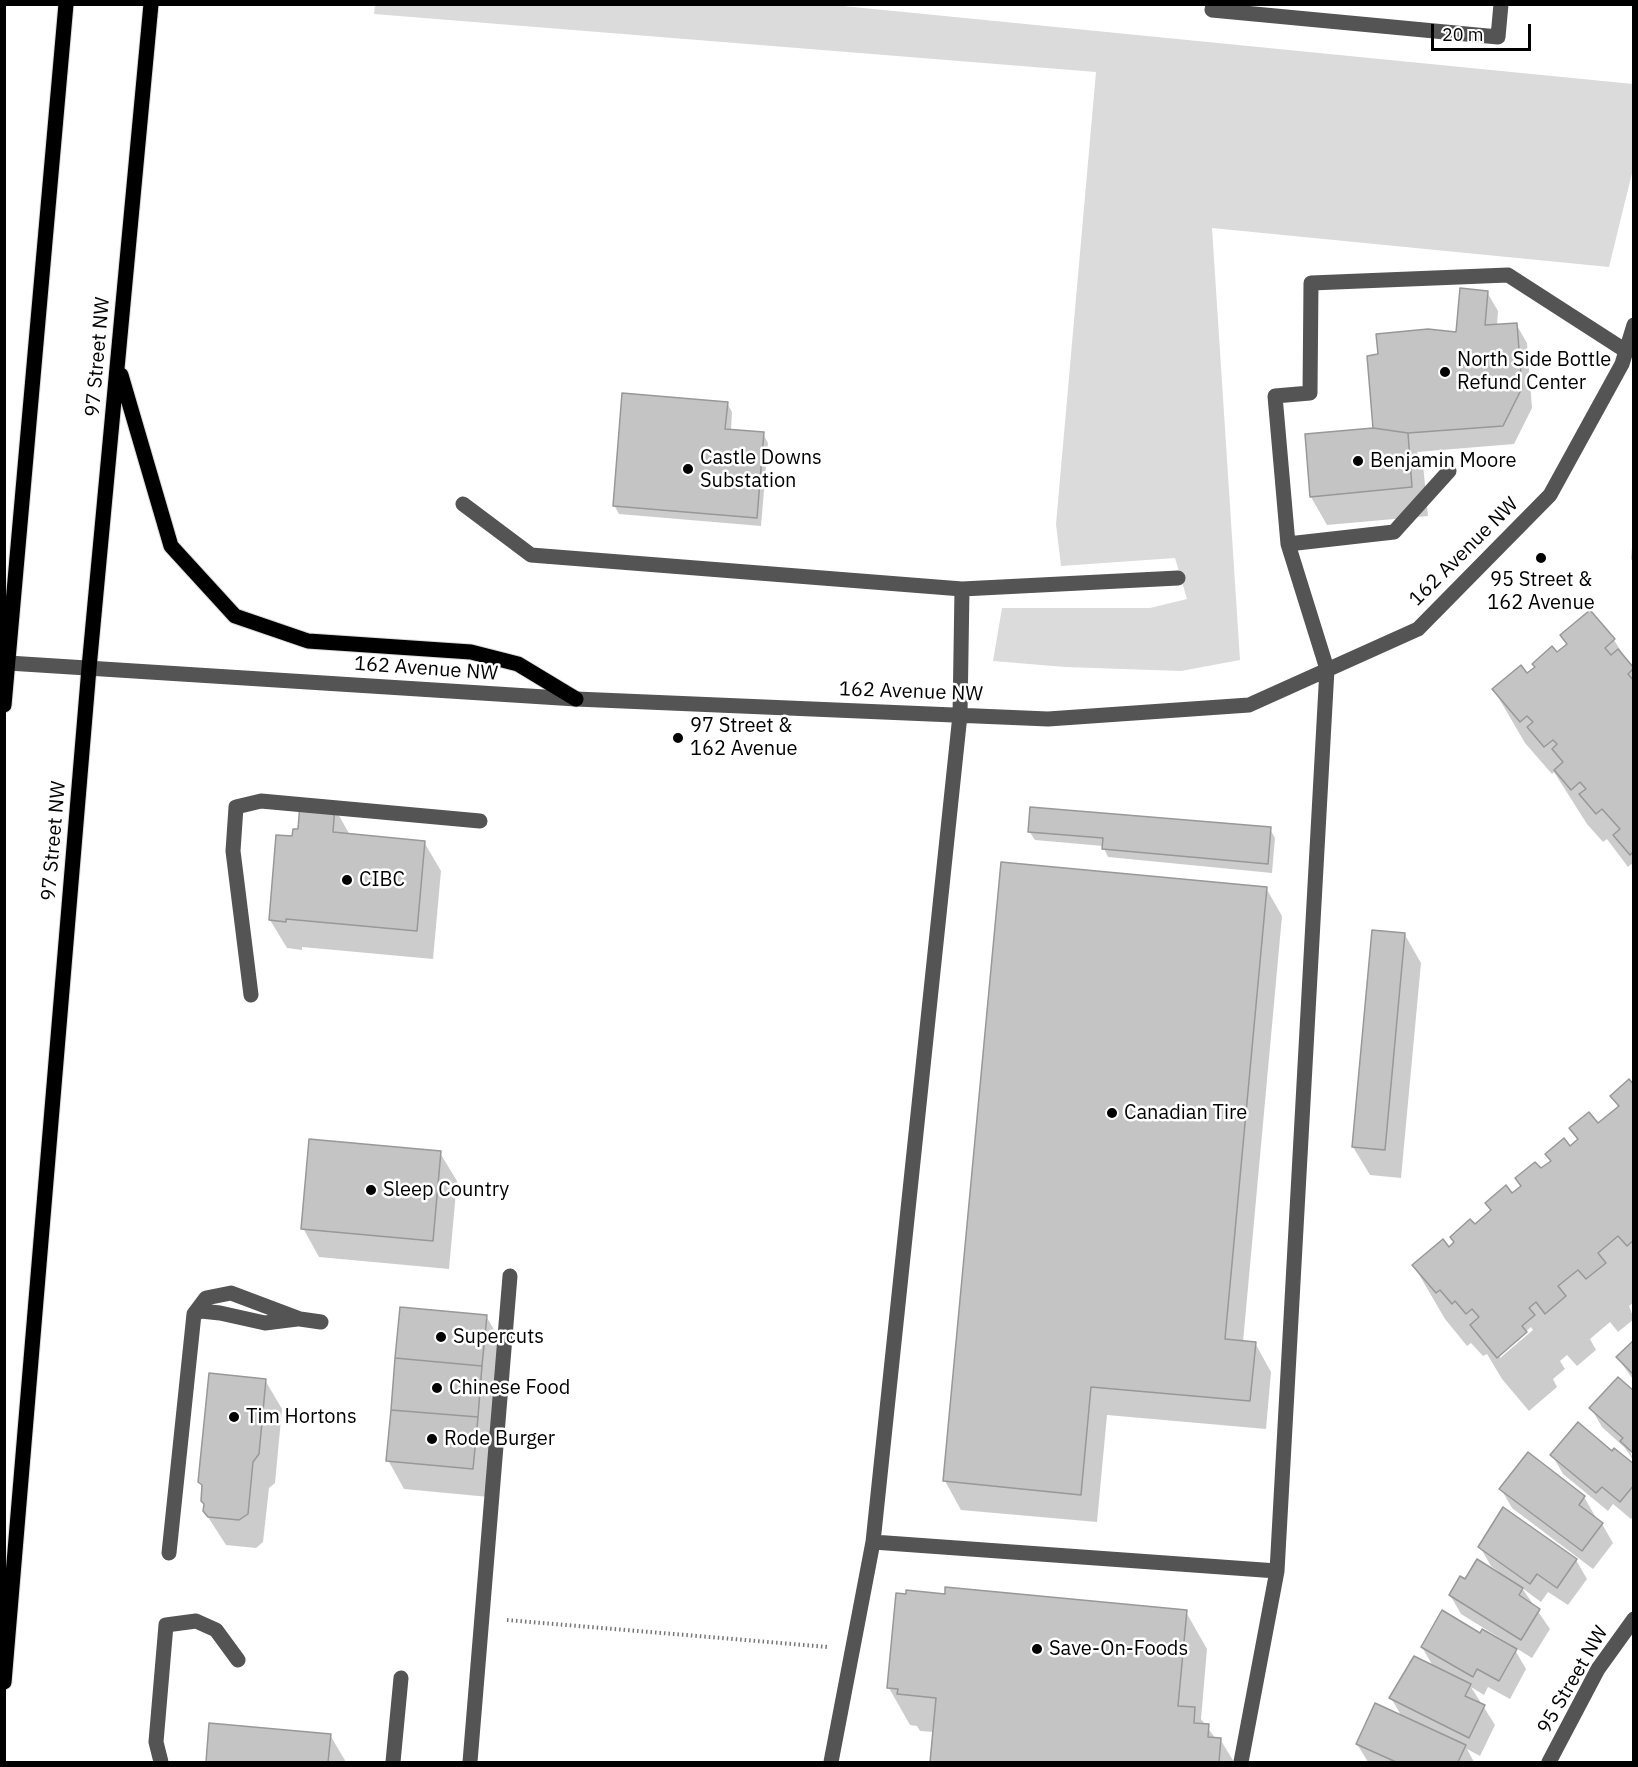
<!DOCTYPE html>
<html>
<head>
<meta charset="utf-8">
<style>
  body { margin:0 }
  #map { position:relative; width:1638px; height:1767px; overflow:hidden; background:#fff; font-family:"IBM Plex Sans",sans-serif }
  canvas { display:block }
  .frame { position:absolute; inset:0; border:6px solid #000; pointer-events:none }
  .scale { position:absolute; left:1431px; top:24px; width:100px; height:27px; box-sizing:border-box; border:3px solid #000; border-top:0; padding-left:8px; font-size:18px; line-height:21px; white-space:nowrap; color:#000; -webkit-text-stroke:4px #fff; paint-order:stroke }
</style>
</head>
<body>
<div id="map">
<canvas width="1638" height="1767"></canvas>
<div class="frame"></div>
<div class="scale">20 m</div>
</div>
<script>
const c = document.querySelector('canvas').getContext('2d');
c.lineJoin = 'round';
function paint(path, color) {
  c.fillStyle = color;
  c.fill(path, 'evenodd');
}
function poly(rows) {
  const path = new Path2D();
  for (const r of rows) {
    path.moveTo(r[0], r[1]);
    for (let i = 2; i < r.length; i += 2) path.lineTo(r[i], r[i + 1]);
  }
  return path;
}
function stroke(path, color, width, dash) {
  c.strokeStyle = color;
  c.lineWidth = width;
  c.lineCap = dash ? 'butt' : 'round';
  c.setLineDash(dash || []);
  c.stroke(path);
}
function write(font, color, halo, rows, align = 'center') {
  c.font = font + ' "IBM Plex Sans",sans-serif';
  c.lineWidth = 5;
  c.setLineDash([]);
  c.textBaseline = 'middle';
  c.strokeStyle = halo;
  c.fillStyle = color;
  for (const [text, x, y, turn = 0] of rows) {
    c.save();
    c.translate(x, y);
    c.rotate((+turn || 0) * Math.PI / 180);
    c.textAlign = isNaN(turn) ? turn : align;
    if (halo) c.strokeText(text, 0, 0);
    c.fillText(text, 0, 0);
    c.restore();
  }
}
paint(poly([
  [375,4,833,5,1633,84,1633,169,1609,267,1212,228,1240,660,1181,671,1065,667,993,661,1002,608,1150,608,1187,599,1175,558,1061,566,1056,524,1096,72,374,14]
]), '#dbdbdb');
paint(poly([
  [1487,292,1498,311,1497,326,1516,324,1527,343,1532,408,1514,444,1417,452,1423,464,1428,516,1327,525,1311,497,1306,435,1375,430,1458,334],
  [727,403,732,412,731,431,763,434,768,443,761,526,619,514,614,505],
  [1633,535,1634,535,1634,563,1631,559],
  [1562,636,1614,640,1633,670,1634,867,1631,864,1628,867,1607,839,1603,842,1587,824,1554,772,1552,774,1525,743,1494,690,1527,675,1557,655,1568,646],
  [334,807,350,835,424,842,441,871,433,959,302,947,302,950,287,948,270,920,294,838,299,831],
  [1270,829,1275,838,1272,873,1108,857,1103,846,1035,840,1029,831],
  [1266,888,1282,916,1243,1342,1255,1343,1271,1372,1266,1429,1107,1415,1097,1522,961,1510,945,1481],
  [1405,935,1421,963,1401,1178,1370,1175,1353,1147],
  [1634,1087,1634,1302,1629,1306,1634,1319,1618,1332,1610,1322,1590,1339,1596,1350,1577,1366,1567,1355,1560,1361,1565,1369,1553,1379,1557,1387,1529,1411,1502,1379,1487,1354,1483,1356,1471,1343,1467,1346,1445,1319,1414,1266,1449,1249,1492,1212,1487,1203,1512,1195,1551,1162,1547,1154,1570,1148,1578,1141,1571,1129,1598,1125,1619,1108,1612,1096],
  [1531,1327,1533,1330,1500,1358,1500,1354],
  [440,1153,457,1181,449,1269,319,1257,303,1228],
  [486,1316,503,1345,489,1497,404,1489,388,1460],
  [1634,1342,1634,1381,1618,1358],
  [265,1380,282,1409,275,1483,269,1488,263,1542,256,1548,226,1545,204,1511,203,1488,200,1482],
  [1634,1393,1628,1447,1634,1461,1625,1448,1602,1427,1591,1408],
  [1578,1424,1634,1467,1634,1516,1631,1519,1613,1504,1608,1511,1563,1474,1552,1455],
  [1501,1489,1584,1497,1595,1516,1593,1518,1602,1524,1613,1543,1593,1569,1512,1508],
  [1480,1547,1576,1560,1587,1579,1568,1605,1548,1592,1541,1602,1522,1588,1550,1629,1532,1658,1461,1614,1450,1595,1465,1581,1499,1572,1491,1566],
  [1186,1612,1207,1649,1201,1719,1216,1739,1220,1739,1234,1762,931,1762,934,1732,920,1731,917,1726,910,1725,889,1688],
  [1480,1635,1515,1650,1526,1669,1510,1699,1488,1687,1484,1695,1471,1687,1495,1725,1480,1756,1467,1749,1474,1762,1368,1762,1357,1744,1402,1717,1391,1698,1434,1668,1422,1647],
  [211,1725,330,1735,346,1762,207,1762]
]), '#0003');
const building = poly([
  [1460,288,1488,291,1485,325,1517,323,1522,388,1503,426,1408,433,1373,428,1367,356,1378,354,1376,334,1428,329,1456,332,1460,288],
  [622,393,728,402,725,429,764,432,757,518,613,506,622,393],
  [1373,428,1408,433,1412,487,1310,497,1305,434,1373,428],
  [1590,610,1615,639,1605,648,1611,655,1618,649,1634,668,1628,674,1634,681,1634,851,1630,855,1613,835,1620,829,1602,809,1596,814,1579,794,1586,789,1580,782,1571,790,1554,770,1563,762,1552,749,1557,744,1553,740,1544,747,1527,727,1533,722,1527,716,1520,722,1492,689,1521,665,1527,673,1535,667,1532,664,1552,646,1557,652,1567,644,1560,635,1590,610],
  [300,803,335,806,333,832,425,841,417,931,286,919,286,922,269,920,276,835,292,836,293,829,298,829,300,803],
  [1030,807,1271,827,1268,864,1102,849,1103,838,1028,832,1030,807],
  [1001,862,1267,887,1225,1339,1256,1342,1250,1401,1091,1387,1081,1495,943,1481,1001,862],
  [1372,930,1405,933,1385,1150,1352,1147,1372,930],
  [1629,1079,1634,1085,1634,1240,1627,1246,1618,1236,1598,1253,1606,1263,1586,1279,1578,1270,1558,1286,1566,1296,1545,1314,1536,1302,1529,1308,1535,1315,1522,1326,1527,1332,1497,1358,1470,1325,1479,1317,1472,1309,1466,1314,1455,1301,1452,1304,1440,1290,1436,1293,1412,1265,1443,1239,1449,1247,1454,1242,1450,1237,1470,1219,1475,1224,1491,1210,1485,1203,1506,1185,1512,1193,1521,1186,1515,1178,1535,1162,1541,1168,1551,1161,1545,1154,1564,1138,1570,1146,1578,1139,1569,1128,1589,1112,1598,1123,1619,1106,1610,1096,1629,1079],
  [309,1139,441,1151,433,1241,301,1229,309,1139],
  [400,1307,487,1315,482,1366,395,1358,400,1307],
  [1634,1340,1634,1375,1616,1357,1634,1340],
  [395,1358,482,1366,478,1417,391,1410,395,1358],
  [209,1373,266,1379,259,1454,253,1462,248,1514,239,1520,208,1517,203,1511,204,1504,201,1501,202,1485,198,1482,209,1373],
  [1618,1377,1634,1391,1634,1454,1620,1441,1623,1438,1589,1408,1618,1377],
  [391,1410,478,1417,473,1469,386,1461,391,1410],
  [1578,1422,1612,1451,1614,1448,1634,1464,1634,1485,1620,1502,1602,1487,1596,1493,1550,1455,1578,1422],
  [1528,1452,1585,1496,1579,1505,1603,1523,1582,1551,1499,1489,1528,1452],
  [1503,1507,1577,1559,1557,1588,1537,1574,1530,1584,1478,1547,1503,1507],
  [1477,1559,1523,1588,1519,1595,1540,1609,1521,1640,1449,1595,1460,1576,1465,1579,1477,1559],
  [945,1587,1187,1610,1178,1706,1195,1707,1194,1723,1209,1724,1208,1737,1221,1738,1219,1762,930,1762,936,1698,897,1694,898,1689,887,1688,896,1593,906,1594,906,1590,945,1594,945,1587],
  [1442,1610,1480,1633,1482,1629,1517,1649,1499,1681,1477,1669,1473,1677,1421,1647,1442,1610],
  [1414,1656,1471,1684,1465,1696,1485,1705,1469,1738,1389,1698,1414,1656],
  [1375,1703,1466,1745,1458,1762,1396,1762,1356,1744,1375,1703],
  [209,1723,331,1734,328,1762,206,1762,209,1723]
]);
paint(building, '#c4c4c4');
stroke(building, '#989898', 1.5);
const major = poly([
  [121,375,171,546,235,616,308,641,471,652,518,664,576,699],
  [4,705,66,4],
  [4,1682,89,668,151,4]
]);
stroke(major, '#dbdbdb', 17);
stroke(poly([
  [507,1620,828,1647]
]), '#767676', 4, [1.5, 3]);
stroke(poly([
  [1213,4,1212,10,1498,37,1501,4],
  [463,504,531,555,962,589,1178,578],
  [1288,544,1394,532,1449,471],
  [8,663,576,699,1048,719,1249,705,1418,629,1550,495,1622,364,1634,325],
  [251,995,233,851,236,807,261,801,480,821],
  [194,1314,201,1311,220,1313,265,1323,297,1319],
  [873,1542,1277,1571],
  [169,1553,194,1314,206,1298,231,1293,300,1319,321,1322],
  [161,1762,156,1742,166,1625,196,1621,216,1630,238,1660],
  [393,1762,401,1678],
  [470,1762,510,1276],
  [831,1762,873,1542,960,715,962,589],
  [1241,1762,1277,1571,1327,669,1288,544,1275,396,1310,393,1311,283,1508,275,1626,351],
  [1549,1762,1598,1669,1634,1619]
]), '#545454', 15);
stroke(major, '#000', 15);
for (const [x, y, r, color] of [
  [1445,372,6,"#000"],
  [1358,461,6,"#000"],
  [688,469,6,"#000"],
  [1541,558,6,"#000"],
  [678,738,6,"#000"],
  [347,880,6,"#000"],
  [1112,1113,6,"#000"],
  [371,1190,6,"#000"],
  [441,1337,6,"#000"],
  [437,1388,6,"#000"],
  [234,1417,6,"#000"],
  [432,1439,6,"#000"],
  [1037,1649,6,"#000"]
]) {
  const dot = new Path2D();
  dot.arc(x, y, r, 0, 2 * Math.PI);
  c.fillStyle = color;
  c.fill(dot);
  stroke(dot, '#fff', 2);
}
write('20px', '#000', '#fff', [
  ["97 Street NW",98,357,-85],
  ["162 Avenue NW",1464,552,-45],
  ["162 Avenue NW",426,669,4],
  ["162 Avenue NW",911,692,2],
  ["97 Street NW",54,841,-85],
  ["95 Street NW",1573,1680,-60]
]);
write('20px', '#000', '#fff', [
  ["North Side Bottle",1457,360],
  ["Refund Center",1457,383],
  ["Castle Downs",700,458],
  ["Substation",700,481],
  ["Benjamin Moore",1370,461],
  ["95 Street &",1541,580,"center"],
  ["162 Avenue",1541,603,"center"],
  ["97 Street &",690,726],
  ["162 Avenue",690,749],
  ["CIBC",359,880],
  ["Canadian Tire",1124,1113],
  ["Sleep Country",383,1190],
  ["Supercuts",453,1337],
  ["Chinese Food",449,1388],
  ["Tim Hortons",246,1417],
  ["Rode Burger",444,1439],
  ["Save-On-Foods",1049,1649]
], 'left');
</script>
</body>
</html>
